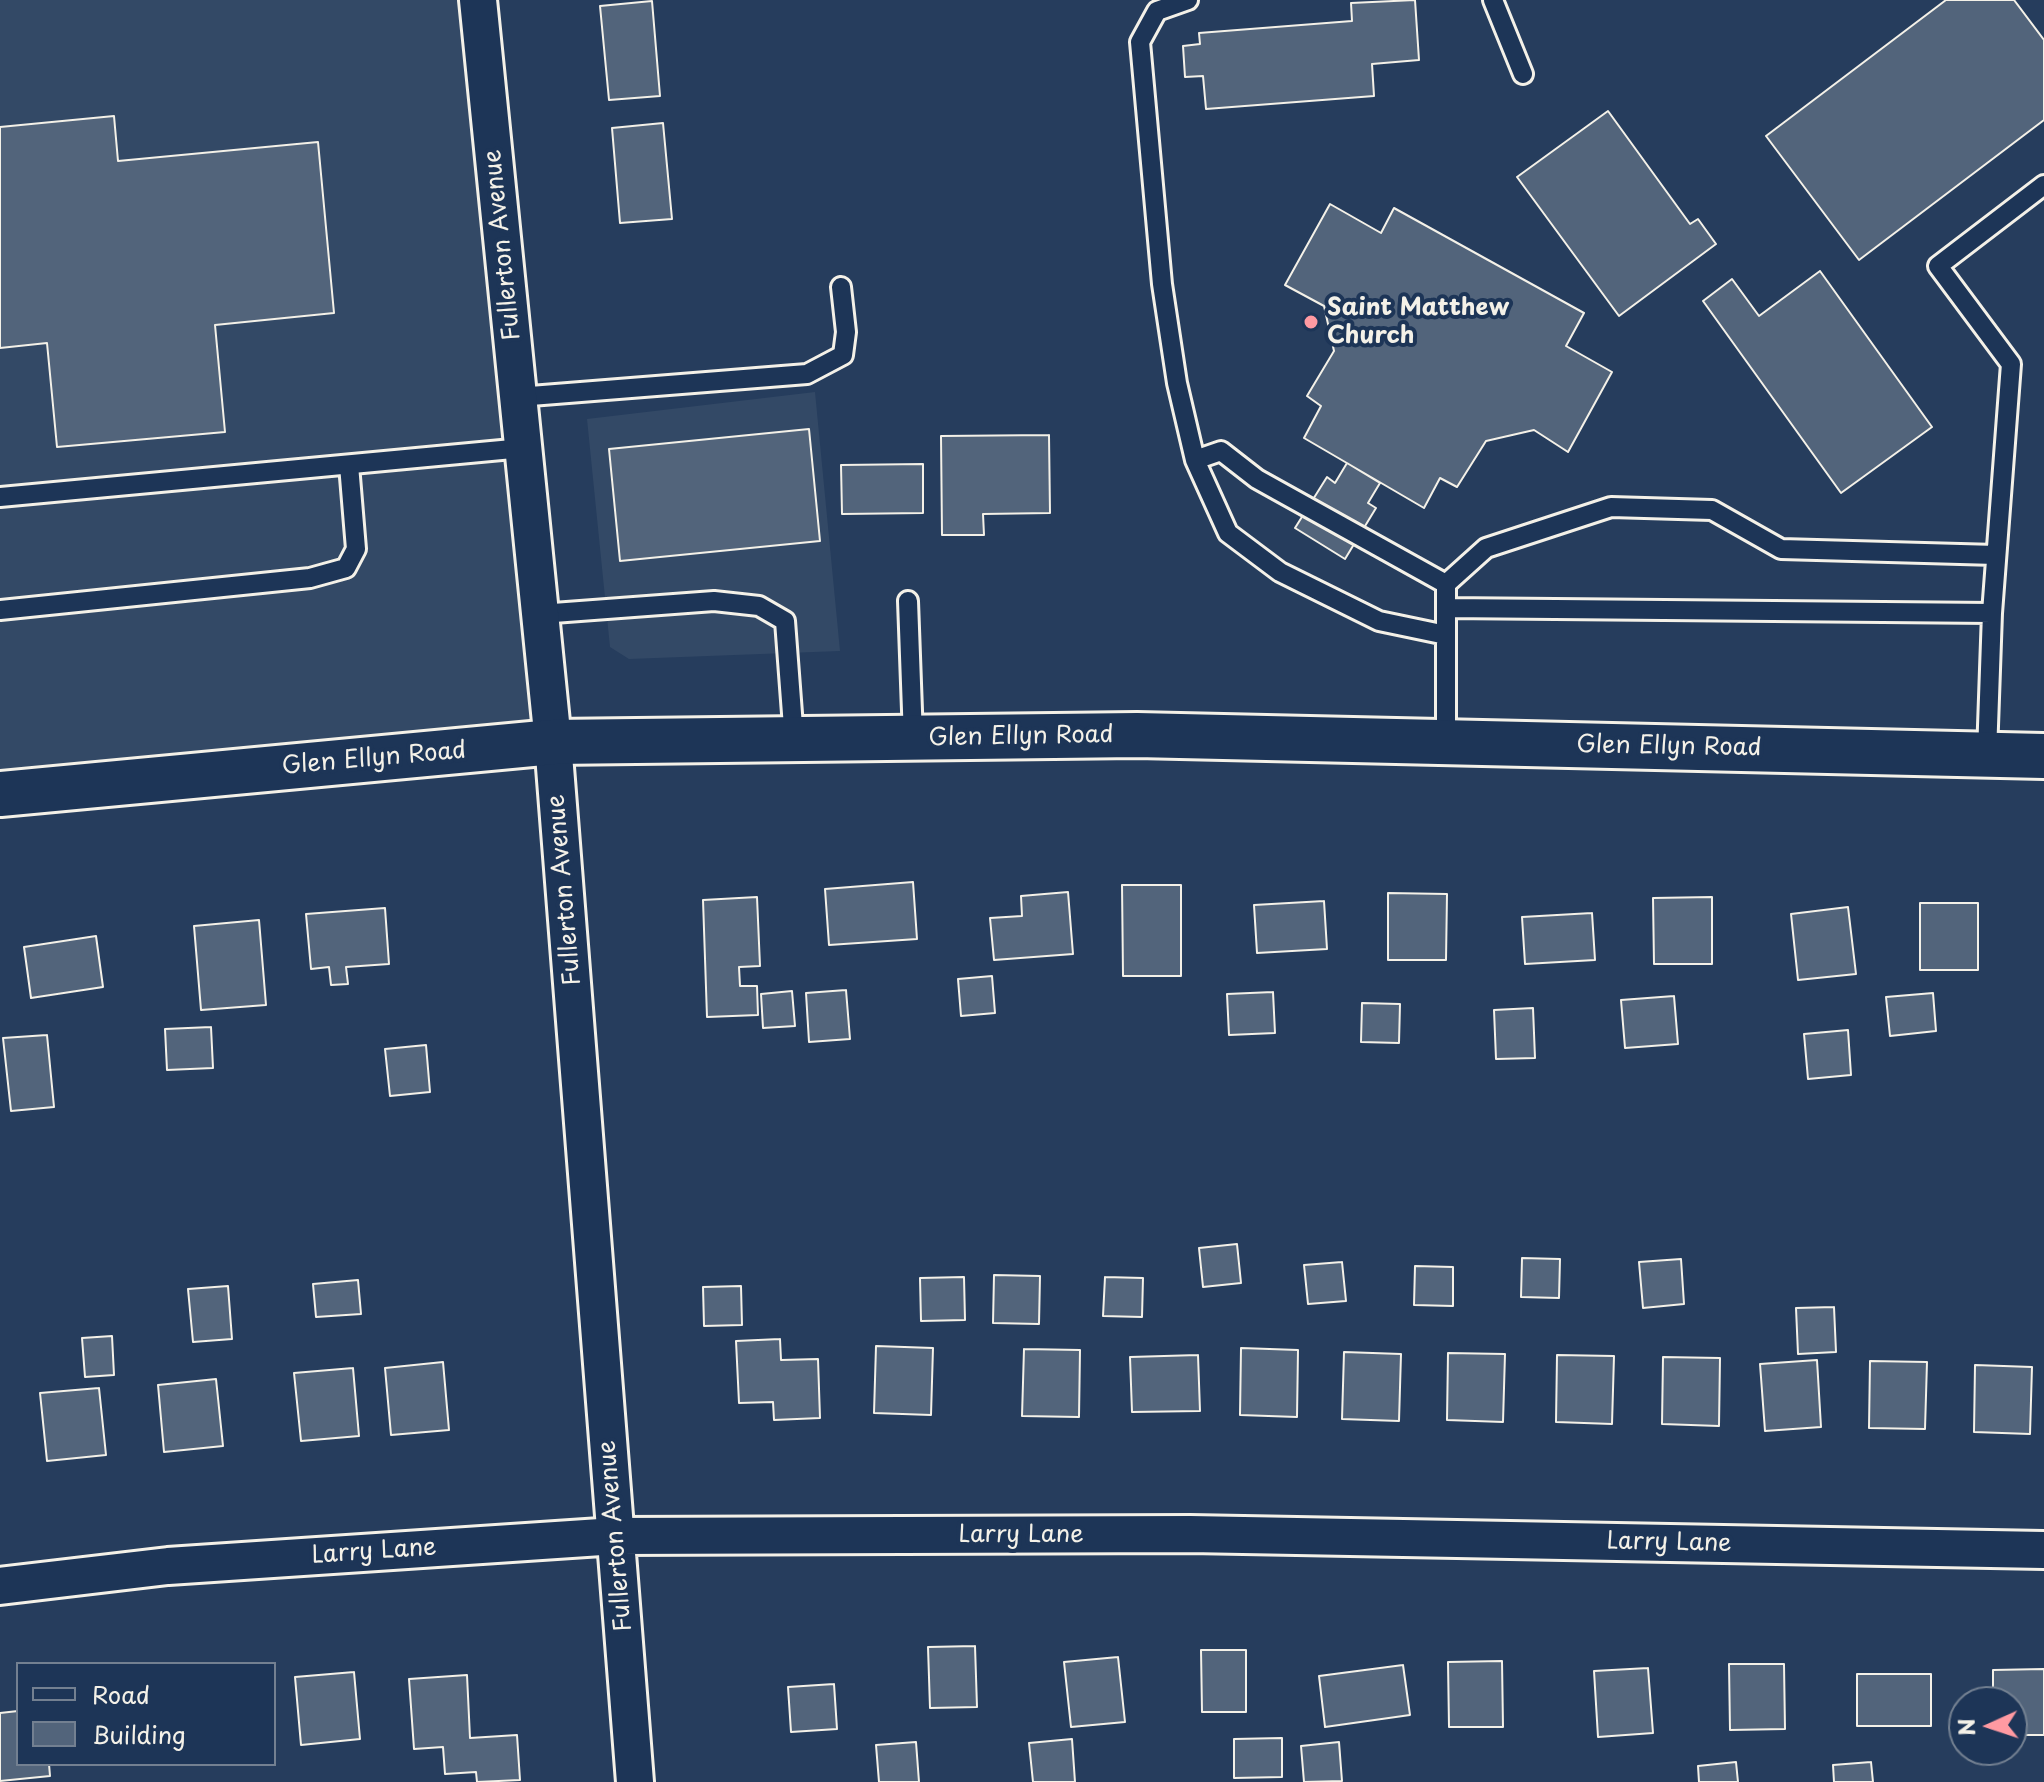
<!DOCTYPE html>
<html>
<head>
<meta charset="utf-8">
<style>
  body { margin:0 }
  #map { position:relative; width:2044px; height:1782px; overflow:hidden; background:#263d5d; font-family:"Playpen Sans",sans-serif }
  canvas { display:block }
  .legend { position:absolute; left:16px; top:1662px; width:260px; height:104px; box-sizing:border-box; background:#1d3557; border:2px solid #738091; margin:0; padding:10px 14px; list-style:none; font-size:24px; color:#f4f1e8 }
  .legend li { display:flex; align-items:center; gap:16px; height:40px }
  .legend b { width:40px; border:2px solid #738091 }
  .north { position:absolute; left:1948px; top:1686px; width:80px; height:80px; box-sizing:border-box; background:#1d3557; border:2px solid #738091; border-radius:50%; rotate:267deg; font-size:22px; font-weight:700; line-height:32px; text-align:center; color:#f4f1e8 }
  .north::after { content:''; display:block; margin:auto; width:28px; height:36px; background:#ff9aa2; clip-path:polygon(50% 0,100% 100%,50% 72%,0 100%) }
</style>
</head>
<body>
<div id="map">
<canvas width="2044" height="1782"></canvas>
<ul class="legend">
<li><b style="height:10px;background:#1d3557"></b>Road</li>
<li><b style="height:22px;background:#52647b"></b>Building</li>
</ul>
<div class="north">N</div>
</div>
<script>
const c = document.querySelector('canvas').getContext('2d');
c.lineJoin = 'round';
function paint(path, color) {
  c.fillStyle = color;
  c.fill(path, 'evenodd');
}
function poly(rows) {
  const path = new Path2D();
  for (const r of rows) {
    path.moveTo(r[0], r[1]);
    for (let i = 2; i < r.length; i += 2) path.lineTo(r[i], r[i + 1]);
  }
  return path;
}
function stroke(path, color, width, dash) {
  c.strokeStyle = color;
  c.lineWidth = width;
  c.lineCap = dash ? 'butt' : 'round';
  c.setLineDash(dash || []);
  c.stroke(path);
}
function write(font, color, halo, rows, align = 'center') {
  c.font = font + ' "Playpen Sans",sans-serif';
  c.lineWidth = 8;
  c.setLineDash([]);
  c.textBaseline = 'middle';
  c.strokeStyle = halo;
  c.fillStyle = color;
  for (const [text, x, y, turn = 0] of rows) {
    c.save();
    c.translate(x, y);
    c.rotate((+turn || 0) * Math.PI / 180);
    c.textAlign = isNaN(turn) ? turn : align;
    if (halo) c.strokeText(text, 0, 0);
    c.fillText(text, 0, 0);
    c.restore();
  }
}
paint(poly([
  [0,0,459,0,532,724,0,774],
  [815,392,840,651,629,659,610,647,587,419]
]), '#334966');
const building = poly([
  [1415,0,1419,60,1372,64,1374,96,1206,109,1203,76,1185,77,1183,46,1200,44,1199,33,1352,21,1351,3,1415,0],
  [1946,0,2014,0,2044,40,2044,120,1859,260,1766,136,1946,0],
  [652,1,660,96,609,100,600,6,652,1],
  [1608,111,1690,224,1698,219,1716,244,1619,316,1517,177,1608,111],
  [114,116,118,161,318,142,334,313,215,325,225,432,57,447,47,343,0,348,0,127,114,116],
  [663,123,672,219,620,223,612,128,663,123],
  [1330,204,1381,233,1394,208,1584,313,1566,346,1612,372,1568,452,1534,430,1486,441,1457,487,1440,478,1424,508,1304,438,1321,406,1307,396,1334,351,1324,306,1285,285,1330,204],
  [1820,271,1932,427,1841,493,1703,301,1732,279,1759,316,1820,271],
  [809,429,820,541,620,561,609,449,809,429],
  [1049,435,1050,513,983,514,984,535,942,535,941,436,1049,435],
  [1347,463,1380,483,1368,503,1376,508,1345,559,1295,528,1327,477,1335,483,1347,463],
  [923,464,923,513,842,514,841,465,923,464],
  [913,882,917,939,829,945,825,889,913,882],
  [1122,885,1181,885,1181,976,1123,976,1122,885],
  [1068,892,1073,954,994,960,990,918,1022,916,1021,896,1068,892],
  [1388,893,1447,894,1446,960,1388,960,1388,893],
  [757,897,760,966,739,967,740,986,757,986,758,1015,707,1017,703,900,757,897],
  [1712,897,1712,964,1654,964,1653,898,1712,897],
  [1324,901,1327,949,1257,953,1254,905,1324,901],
  [1920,903,1978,903,1978,970,1920,970,1920,903],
  [1848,907,1856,974,1798,980,1791,914,1848,907],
  [385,908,389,964,346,967,348,984,331,985,329,967,311,969,306,914,385,908],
  [1592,913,1595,960,1525,964,1522,917,1592,913],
  [259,920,266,1005,201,1010,194,926,259,920],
  [96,936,103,987,31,998,24,947,96,936],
  [992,976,995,1013,961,1016,958,979,992,976],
  [846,990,850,1039,809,1042,806,993,846,990],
  [792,991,795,1026,763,1028,761,994,792,991],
  [1273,992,1275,1033,1229,1035,1227,994,1273,992],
  [1933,993,1936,1031,1890,1036,1886,997,1933,993],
  [1674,996,1678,1044,1625,1048,1621,1000,1674,996],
  [1362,1003,1400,1004,1399,1043,1361,1042,1362,1003],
  [1533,1008,1535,1058,1496,1059,1494,1010,1533,1008],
  [211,1027,213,1068,167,1070,165,1029,211,1027],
  [1848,1030,1851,1075,1808,1079,1804,1034,1848,1030],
  [47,1035,54,1107,11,1111,3,1038,47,1035],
  [426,1045,430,1092,390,1096,385,1049,426,1045],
  [1237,1244,1241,1283,1203,1287,1199,1248,1237,1244],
  [1522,1258,1560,1259,1559,1298,1521,1297,1522,1258],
  [1681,1259,1684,1304,1643,1308,1639,1262,1681,1259],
  [1342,1262,1346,1301,1308,1304,1304,1265,1342,1262],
  [1415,1266,1453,1267,1453,1306,1414,1305,1415,1266],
  [994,1275,1040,1276,1039,1324,993,1323,994,1275],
  [964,1277,965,1320,921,1321,920,1278,964,1277],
  [1105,1277,1143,1278,1142,1317,1103,1316,1105,1277],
  [358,1280,361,1314,316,1317,313,1284,358,1280],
  [228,1286,232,1339,193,1342,188,1289,228,1286],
  [741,1286,742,1325,704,1326,703,1287,741,1286],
  [1834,1307,1836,1352,1798,1354,1796,1308,1834,1307],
  [112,1336,114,1375,85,1377,82,1338,112,1336],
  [780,1339,781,1360,818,1359,820,1418,774,1420,773,1402,739,1403,736,1341,780,1339],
  [876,1346,933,1348,931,1415,874,1413,876,1346],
  [1241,1348,1298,1350,1297,1417,1240,1415,1241,1348],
  [1024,1349,1080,1350,1079,1417,1022,1416,1024,1349],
  [1344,1352,1401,1354,1399,1421,1342,1419,1344,1352],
  [1448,1353,1505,1354,1503,1422,1447,1420,1448,1353],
  [1198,1355,1200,1411,1132,1412,1130,1357,1198,1355],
  [1557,1355,1614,1356,1612,1424,1556,1422,1557,1355],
  [1663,1357,1720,1358,1719,1426,1662,1424,1663,1357],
  [1817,1360,1821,1427,1765,1431,1760,1364,1817,1360],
  [1870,1361,1927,1362,1925,1429,1869,1428,1870,1361],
  [443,1362,449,1430,391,1435,385,1368,443,1362],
  [1975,1365,2032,1367,2030,1434,1974,1432,1975,1365],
  [353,1368,359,1436,301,1441,294,1373,353,1368],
  [216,1379,223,1446,164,1452,158,1385,216,1379],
  [99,1388,106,1455,47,1461,40,1393,99,1388],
  [975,1646,977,1707,930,1708,928,1647,975,1646],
  [1201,1650,1246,1650,1246,1712,1202,1712,1201,1650],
  [1118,1657,1125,1722,1071,1727,1064,1662,1118,1657],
  [1502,1661,1503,1727,1449,1727,1448,1662,1502,1661],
  [1729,1664,1784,1664,1785,1729,1730,1730,1729,1664],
  [1403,1665,1410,1715,1325,1727,1319,1676,1403,1665],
  [1648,1668,1653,1733,1598,1737,1594,1671,1648,1668],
  [2044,1669,2044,1735,2012,1735,2012,1702,1993,1702,1993,1670,2044,1669],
  [354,1672,360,1739,301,1745,295,1677,354,1672],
  [1857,1674,1931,1674,1931,1726,1857,1726,1857,1674],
  [467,1675,470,1738,517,1735,520,1780,477,1782,476,1772,445,1774,443,1747,414,1749,409,1679,467,1675],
  [834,1684,837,1729,791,1732,788,1687,834,1684],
  [18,1711,18,1764,49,1764,50,1776,0,1781,0,1713,18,1711],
  [1282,1738,1282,1777,1234,1778,1234,1739,1282,1738],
  [1072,1739,1075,1782,1033,1782,1029,1743,1072,1739],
  [916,1742,919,1782,879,1782,876,1745,916,1742],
  [1339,1742,1342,1781,1304,1782,1301,1746,1339,1742],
  [1736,1762,1738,1782,1699,1782,1698,1766,1736,1762],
  [1871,1762,1873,1782,1834,1782,1833,1765,1871,1762]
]);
paint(building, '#52647b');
stroke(building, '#f4f1e8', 2);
const service = poly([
  [1188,0,1157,11,1140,42,1162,284,1177,383,1195,460,1228,533,1280,572,1379,621,1446,635],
  [1493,0,1523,74],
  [518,397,807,374,843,355,846,332,841,287],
  [1195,460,1221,451,1257,479,1446,584],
  [0,497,523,448],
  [908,601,913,738],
  [1446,608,1992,613],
  [0,610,310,578,346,568,356,549,349,465],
  [540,614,714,601,759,606,785,621,794,740],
  [1446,742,1446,584,1486,548,1611,507,1712,510,1781,549,1996,555],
  [1987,754,1992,613,2011,364,1938,266,2044,185]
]);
const minor = poly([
  [478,0,553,742,635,1782],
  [0,1586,168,1566,616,1536,1190,1534,2044,1550]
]);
const tertiary = poly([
  [0,794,553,742,1137,735,2044,756]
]);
stroke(service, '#f4f1e8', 24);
stroke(minor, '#f4f1e8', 42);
stroke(tertiary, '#f4f1e8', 50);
stroke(service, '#1d3557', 18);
stroke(minor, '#1d3557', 36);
stroke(tertiary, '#1d3557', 44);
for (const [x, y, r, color] of [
  [1311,322,8,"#ff9aa2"]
]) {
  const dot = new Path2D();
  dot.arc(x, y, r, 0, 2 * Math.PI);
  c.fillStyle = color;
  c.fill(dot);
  stroke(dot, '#1d3557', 3);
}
write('24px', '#f4f1e8', '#1d3557', [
  ["Fullerton Avenue",503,245,-96],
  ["Glen Ellyn Road",1021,737,-1],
  ["Glen Ellyn Road",1669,747,1],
  ["Glen Ellyn Road",374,759,-5],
  ["Fullerton Avenue",565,890,-95],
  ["Larry Lane",1021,1535],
  ["Fullerton Avenue",616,1536,-95],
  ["Larry Lane",1669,1543,1],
  ["Larry Lane",374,1552,-4]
]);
write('bold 24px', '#f4f1e8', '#1d3557', [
  ["Saint Matthew",1327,308],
  ["Church",1327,336]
], 'left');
</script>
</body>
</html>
